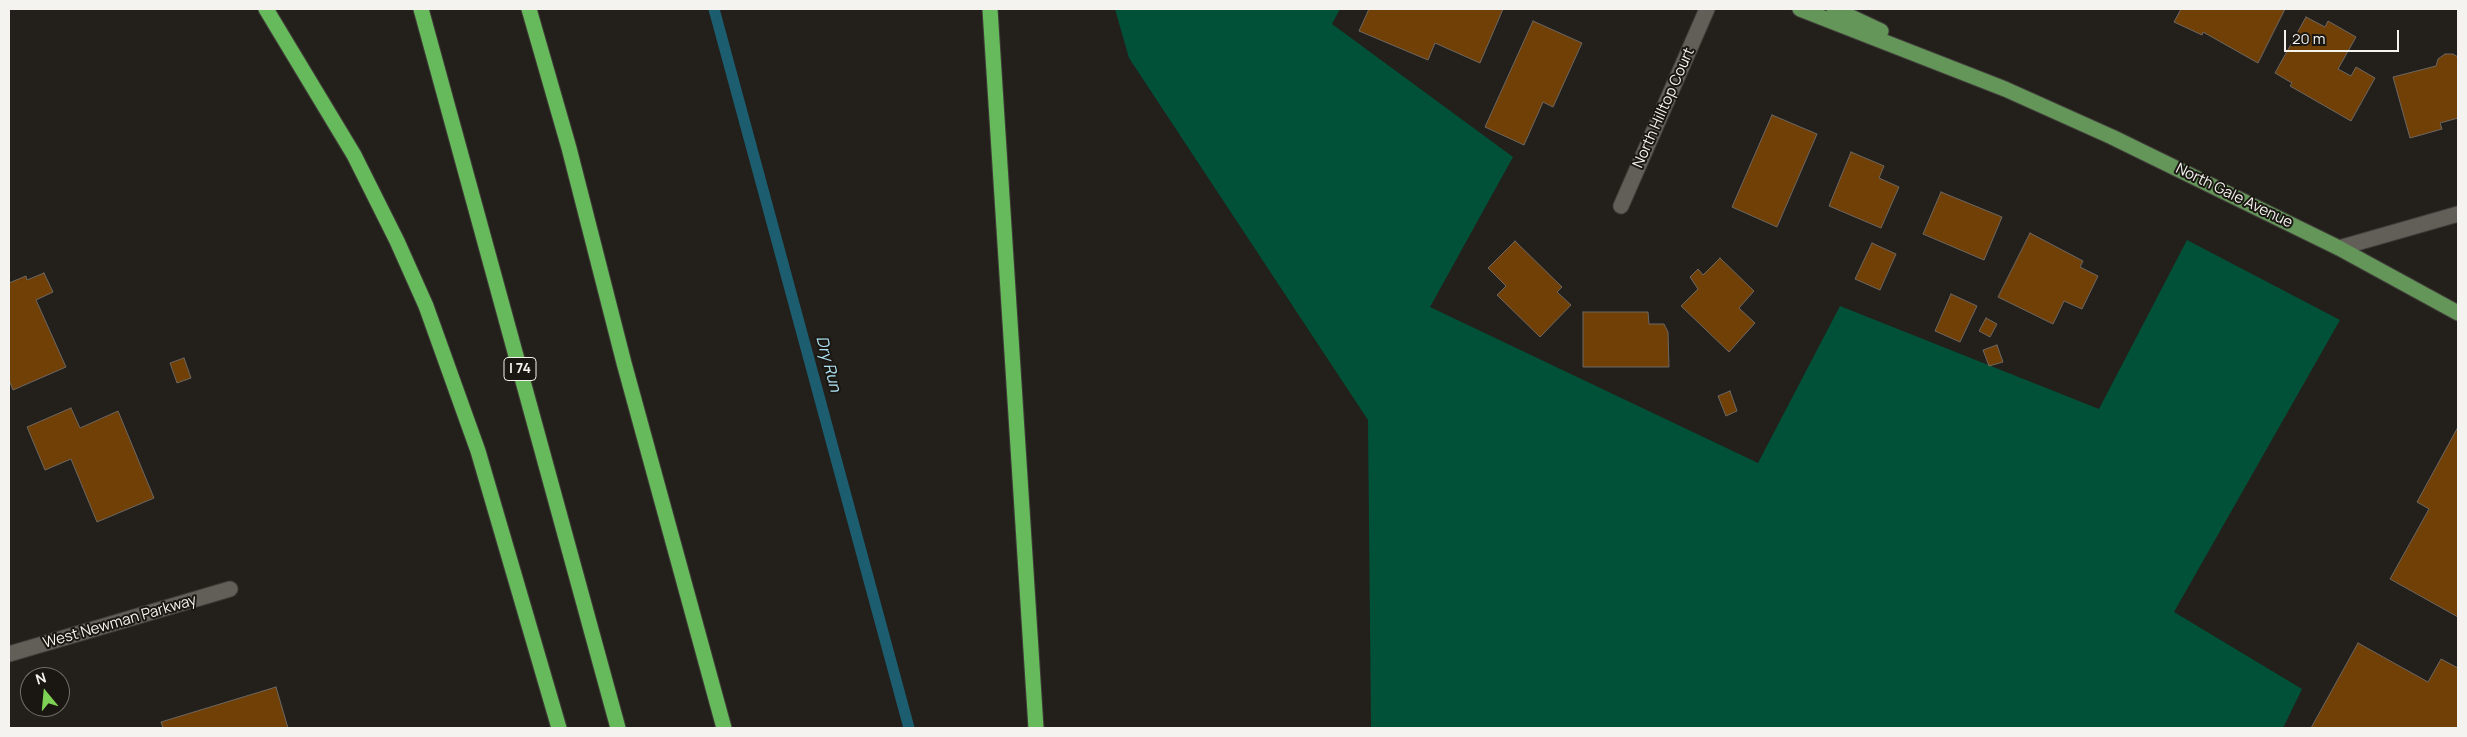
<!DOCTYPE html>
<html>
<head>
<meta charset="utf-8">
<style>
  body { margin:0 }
  #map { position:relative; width:2467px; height:737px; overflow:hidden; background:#23201b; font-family:Manrope,sans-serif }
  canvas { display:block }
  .frame { position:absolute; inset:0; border:10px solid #f5f3ef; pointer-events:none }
  .north { position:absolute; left:20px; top:667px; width:50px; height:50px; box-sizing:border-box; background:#1a1712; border:1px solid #726f6a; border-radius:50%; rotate:343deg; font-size:14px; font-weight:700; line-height:20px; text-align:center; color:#f5f3ef }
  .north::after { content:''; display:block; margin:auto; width:18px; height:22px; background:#7dd154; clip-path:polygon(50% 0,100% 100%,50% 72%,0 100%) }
  .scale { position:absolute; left:2284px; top:30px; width:115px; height:22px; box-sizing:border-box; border:2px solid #f5f3ef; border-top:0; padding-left:6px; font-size:15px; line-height:18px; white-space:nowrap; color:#f5f3ef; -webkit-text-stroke:4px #1a1712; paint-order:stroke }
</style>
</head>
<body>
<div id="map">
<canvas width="2467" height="737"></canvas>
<div class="frame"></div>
<div class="north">N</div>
<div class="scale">20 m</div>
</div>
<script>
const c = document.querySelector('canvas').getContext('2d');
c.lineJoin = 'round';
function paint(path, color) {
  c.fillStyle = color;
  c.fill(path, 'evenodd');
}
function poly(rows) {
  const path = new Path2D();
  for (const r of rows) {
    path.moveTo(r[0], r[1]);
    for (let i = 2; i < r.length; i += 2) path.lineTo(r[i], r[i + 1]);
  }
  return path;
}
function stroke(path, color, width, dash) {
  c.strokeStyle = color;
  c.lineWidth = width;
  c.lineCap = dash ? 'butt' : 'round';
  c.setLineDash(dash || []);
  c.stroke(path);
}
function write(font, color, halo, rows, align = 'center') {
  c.font = font + ' Manrope,sans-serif';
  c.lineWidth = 4;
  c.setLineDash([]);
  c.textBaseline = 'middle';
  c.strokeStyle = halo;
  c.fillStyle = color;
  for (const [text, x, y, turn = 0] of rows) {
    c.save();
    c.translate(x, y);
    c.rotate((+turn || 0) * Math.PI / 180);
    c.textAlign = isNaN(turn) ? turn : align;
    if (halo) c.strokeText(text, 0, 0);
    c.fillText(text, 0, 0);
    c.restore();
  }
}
paint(poly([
  [1115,9,1340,9,1332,24,1513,157,1430,307,1758,463,1840,306,2099,409,2187,240,2340,320,2174,612,2302,689,2283,728,1371,728,1368,420,1129,58]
]), '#015138');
stroke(poly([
  [714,9,909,728]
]), '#1c5d6f', 11);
const building = poly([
  [1369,9,1503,9,1480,63,1435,43,1428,60,1359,31,1369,9],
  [2181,9,2285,9,2258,63,2203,32,2202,35,2174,22,2181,9],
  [2306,17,2325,27,2328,21,2356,37,2338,69,2351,76,2356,67,2375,78,2351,121,2290,86,2292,83,2275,73,2306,17],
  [1533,21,1582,43,1553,107,1543,102,1524,145,1485,127,1533,21],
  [2445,54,2453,54,2458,57,2458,118,2440,123,2442,129,2410,138,2393,77,2436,66,2438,59,2445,54],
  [1772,115,1817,134,1777,227,1732,207,1772,115],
  [1851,152,1884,166,1879,178,1899,187,1881,228,1829,206,1851,152],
  [1941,192,2002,217,1984,260,1923,234,1941,192],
  [2030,233,2083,261,2080,267,2098,276,2082,309,2064,301,2053,324,1998,297,2030,233],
  [1515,241,1562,287,1557,292,1571,305,1540,337,1497,295,1506,286,1488,268,1515,241],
  [1872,243,1896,254,1880,290,1855,279,1872,243],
  [1720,258,1754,291,1739,308,1755,323,1729,352,1681,306,1698,289,1690,277,1698,269,1703,275,1720,258],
  [44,273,53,292,36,300,66,367,13,390,9,380,9,283,26,276,27,280,44,273],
  [1951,294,1977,306,1960,342,1935,331,1951,294],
  [1583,312,1648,312,1649,324,1664,324,1668,332,1669,367,1583,367,1583,312],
  [1986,318,1997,324,1990,337,1979,331,1986,318],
  [1997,345,2003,362,1989,366,1983,350,1997,345],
  [184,358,191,378,177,383,170,363,184,358],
  [1730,391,1737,411,1726,416,1718,396,1730,391],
  [71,408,80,428,118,411,154,498,97,522,71,459,45,470,27,427,71,408],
  [2458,427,2458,617,2390,579,2429,509,2417,502,2458,427],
  [2358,643,2428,682,2441,659,2458,668,2458,728,2311,728,2358,643],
  [276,687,288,728,163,728,161,722,276,687]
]);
paint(building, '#704006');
stroke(building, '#6d6763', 1);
const minor = poly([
  [1621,206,1707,9],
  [2339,248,2458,214],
  [9,654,230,589]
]);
const major = poly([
  [1800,9,2005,89,2112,137,2339,248,2458,313],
  [1834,9,1881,31]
]);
const highway = poly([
  [266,9,354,155,397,241,426,306,478,451,559,728],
  [421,9,618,728],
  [529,9,569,148,624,363,724,728],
  [990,9,1036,728]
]);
stroke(minor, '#403d39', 17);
stroke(major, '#403d39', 17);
stroke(highway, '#403d39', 17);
stroke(minor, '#625f59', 15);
stroke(major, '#64965a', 15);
stroke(highway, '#66ba5b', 15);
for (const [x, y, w] of [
  [520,369,32]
]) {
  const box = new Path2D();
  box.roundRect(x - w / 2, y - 11.5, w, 23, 4);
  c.fillStyle = '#1a1712';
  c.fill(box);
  stroke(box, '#f5f3ef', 1);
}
write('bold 14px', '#f5f3ef', null, [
  ["I 74",520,369]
]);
write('15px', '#f5f3ef', '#1a1712', [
  ["North Hilltop Court",1664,108,-66],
  ["North Gale Avenue",2234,196,26],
  ["West Newman Parkway",120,622,-16]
]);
write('italic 16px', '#aee3f4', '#1a1712', [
  ["Dry Run",828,364,75]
]);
</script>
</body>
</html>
